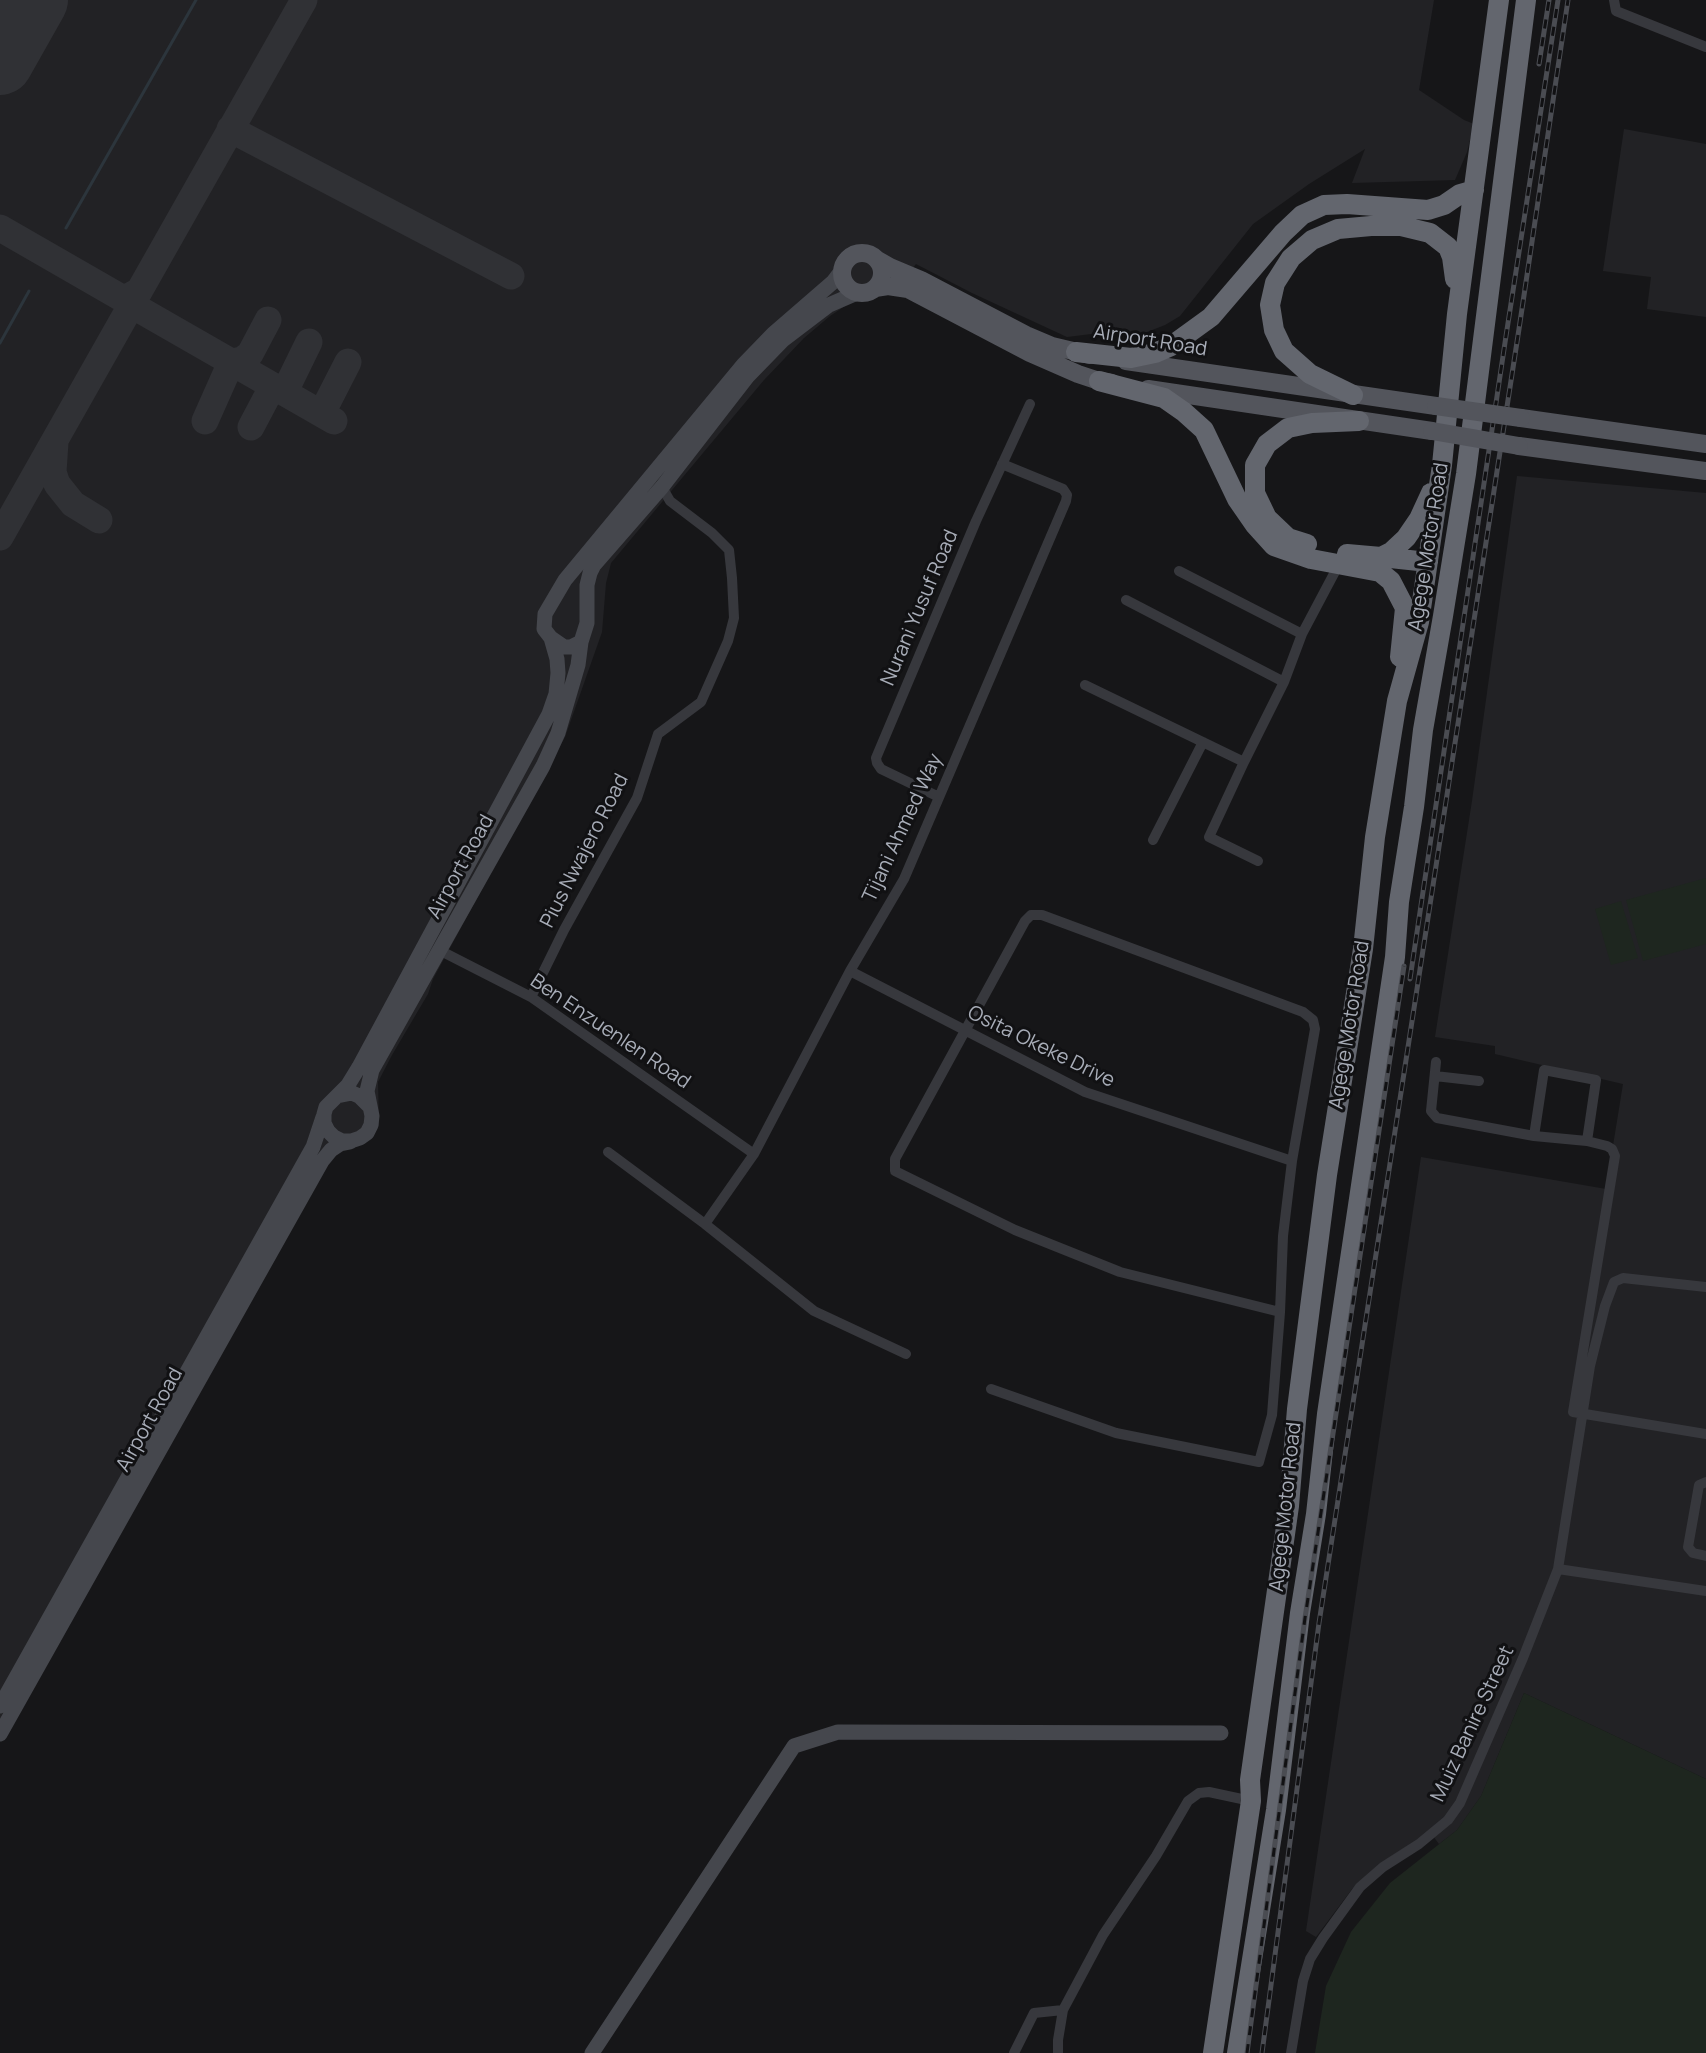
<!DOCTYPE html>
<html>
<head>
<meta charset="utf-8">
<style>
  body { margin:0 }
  canvas { display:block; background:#161618 }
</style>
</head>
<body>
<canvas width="1706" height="2053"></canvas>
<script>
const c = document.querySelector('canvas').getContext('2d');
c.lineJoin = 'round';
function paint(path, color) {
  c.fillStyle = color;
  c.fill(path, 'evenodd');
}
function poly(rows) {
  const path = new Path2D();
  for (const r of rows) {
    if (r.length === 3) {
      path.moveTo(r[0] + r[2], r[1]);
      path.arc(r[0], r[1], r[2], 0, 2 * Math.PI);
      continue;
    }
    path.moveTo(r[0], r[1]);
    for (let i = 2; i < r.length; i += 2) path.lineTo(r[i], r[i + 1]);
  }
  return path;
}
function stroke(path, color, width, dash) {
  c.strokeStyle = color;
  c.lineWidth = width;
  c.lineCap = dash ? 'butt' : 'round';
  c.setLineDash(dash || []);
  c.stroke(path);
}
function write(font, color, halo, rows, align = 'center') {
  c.font = font + ' Manrope,sans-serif';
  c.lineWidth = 6;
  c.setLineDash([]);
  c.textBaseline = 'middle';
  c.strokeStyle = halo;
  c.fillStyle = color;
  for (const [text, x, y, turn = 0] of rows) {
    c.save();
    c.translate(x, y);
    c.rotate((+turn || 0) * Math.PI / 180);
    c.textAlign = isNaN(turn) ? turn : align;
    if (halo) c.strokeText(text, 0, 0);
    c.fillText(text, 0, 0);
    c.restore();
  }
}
paint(poly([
  [0,0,1434,0,1419,90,1464,120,1474,124,1467,152,1455,180,1352,183,1365,149,1309,184,1253,224,1180,316,1165,325,1134,337,1091,334,1067,337,972,293,916,264,893,292,878,293,848,304,830,316,804,338,764,380,611,563,606,583,602,632,565,737,433,979,428,994,392,1055,378,1082,379,1125,373,1137,338,1152,325,1168,0,1741],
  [1624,129,1706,144,1706,317,1647,309,1651,277,1603,271],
  [1517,476,1706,493,1706,1779,1524,1693,1481,1796,1457,1830,1439,1844,1430,1832,1389,1858,1352,1889,1316,1937,1306,1931,1421,1157,1606,1189,1623,1084,1495,1054,1495,1046,1435,1037,1472,801]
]), '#222225');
paint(poly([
  [1706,878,1706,944,1643,961,1626,900],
  [1621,901,1638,958,1611,965,1595,909],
  [1524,1693,1706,1779,1706,2053,1315,2053,1326,1986,1351,1932,1390,1883,1457,1830,1481,1796]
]), '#1e261f');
stroke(poly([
  [66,228,196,0],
  [0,343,29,291]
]), '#2c353c', 3);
stroke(poly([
  [230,129,511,276],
  [0,228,120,297,128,297,137,292],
  [130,304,334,421],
  [232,362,242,360,250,354,268,320],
  [278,388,288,385,309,342],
  [315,410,325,407,348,362],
  [205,421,229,367,229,361],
  [251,427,270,391,268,383],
  [55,442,53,472,57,484,73,504,99,520],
  [0,537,304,0]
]), '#303135', 27);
stroke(poly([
  [0,62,35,0]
]), '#303135', 66);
stroke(poly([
  [1614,0,1616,11,1706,47],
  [1179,571,1302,634],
  [1126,600,1284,682],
  [1085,685,1244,762,1284,682,1302,634,1338,566],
  [1244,762,1209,837,1258,861],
  [939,797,881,769,877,763,876,758,976,521,1030,404],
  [1153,840,1203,742],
  [439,950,531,997,754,1154],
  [850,971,1085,1092,1292,1161],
  [531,997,564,930,637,798,658,734,701,702,728,641,734,618,732,578,729,550,712,533,670,501,662,487],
  [1436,1062,1431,1111,1437,1118,1534,1136,1587,1141,1607,1146,1612,1149,1615,1156,1573,1412,1706,1434],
  [1435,1076,1479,1081],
  [1534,1136,1544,1070,1596,1080,1587,1141],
  [608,1152,705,1224,814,1311,906,1354],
  [705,1224,754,1154,850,971,904,879,1066,501,1067,495,1063,489,1002,464],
  [991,1389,1116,1433,1259,1462,1272,1415,1280,1312,1283,1236,1292,1161,1315,1029,1313,1020,1303,1012,1042,915,1031,915,1025,921,895,1159,895,1171,1015,1230,1120,1272,1280,1312],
  [1706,1482,1699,1485,1688,1547,1693,1553,1706,1556],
  [1558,1569,1706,1591],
  [1014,2053,1034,2013,1063,2010],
  [1058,2053,1058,2040,1063,2010,1103,1935,1156,1856,1188,1801,1199,1793,1209,1792,1251,1801],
  [1291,2053,1303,1981,1310,1959,1323,1938,1360,1887,1383,1867,1419,1844,1448,1820,1460,1803,1523,1658,1558,1569,1590,1366,1605,1306,1614,1282,1623,1278,1706,1287]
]), '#37383d', 10);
stroke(poly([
  [581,642,571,647,564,647,551,638,544,629,545,614,565,580,743,365,773,334,833,282,842,270],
  [337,1096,348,1085,359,1067,549,714,556,694,558,673,557,659,551,638],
  [370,1107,359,1096,352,1093,337,1096,326,1107,324,1114,324,1123,328,1131,334,1137,342,1141,351,1141,360,1138,367,1133,371,1125,372,1116,367,1091,372,1070,543,766,558,733,578,665,581,642,587,623,587,585,590,573,594,565,662,487,748,376,783,340,829,305,859,292],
  [0,1706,313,1147,323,1117],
  [0,1734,322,1161,331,1150,340,1144,350,1142],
  [592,2053,794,1746,838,1732,1221,1733]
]), '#45474d', 15);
stroke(poly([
  [862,273,20],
  [876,259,890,267,921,280,1026,335,1052,346,1090,355],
  [875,288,888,286,908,289,1030,353,1078,374,1099,381,1112,383],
  [1126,361,1436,406],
  [1148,389,1432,431],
  [1521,418,1706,444],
  [1519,446,1706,471]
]), '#53555c', 18);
stroke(poly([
  [1076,352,1131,358,1155,353,1171,346,1211,317,1283,233,1302,215,1324,205,1347,204,1428,210,1444,205,1460,194,1474,190],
  [1099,381,1164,398,1184,412,1204,430,1237,499,1255,525,1274,546,1311,559,1380,572,1391,581,1405,608,1400,657],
  [1353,395,1310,374,1284,351,1274,330,1270,305,1275,283,1291,258,1312,240,1338,229,1371,226,1401,226,1430,233,1448,247,1452,257,1455,279],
  [1307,544,1288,538,1267,518,1255,493,1255,465,1267,444,1288,428,1312,423,1359,421],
  [1347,554,1381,557,1391,552,1406,538,1419,519,1431,493],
  [1381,557,1428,562],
  [1213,2053,1251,1801,1250,1780,1289,1506,1297,1409,1327,1175,1363,949,1375,837,1397,701,1419,622,1442,465,1457,314,1499,0],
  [1237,2053,1276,1810,1300,1613,1316,1514,1327,1414,1395,957,1399,902,1414,807,1423,730,1443,616,1466,474,1526,0]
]), '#63666e', 20);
const rail = poly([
  [1539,64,1549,0],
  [1410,979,1506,336,1558,0],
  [1247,2053,1305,1618,1404,966],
  [1262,2053,1319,1623,1519,329,1568,0]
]);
stroke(rail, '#4a4c52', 5);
stroke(rail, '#111113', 3, [9]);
stroke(poly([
  [1436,406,1521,418],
  [1432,431,1519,446]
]), '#53555c', 18);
write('20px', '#a8adb8', '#111113', [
  ["Airport Road",1150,341,9],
  ["Agege Motor Road",1429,547,-81],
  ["Nurani Yusuf Road",920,608,-67],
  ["Tijani Ahmed Way",903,828,-65],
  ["Pius Nwajero Road",585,851,-63],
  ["Airport Road",461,867,-61],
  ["Agege Motor Road",1350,1025,-81],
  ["Ben Enzuenlen Road",610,1032,34],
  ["Osita Okeke Drive",1041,1047,26],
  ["Airport Road",150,1420,-61],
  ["Agege Motor Road",1286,1507,-84],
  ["Muiz Banire Street",1473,1724,-65]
]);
</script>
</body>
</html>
